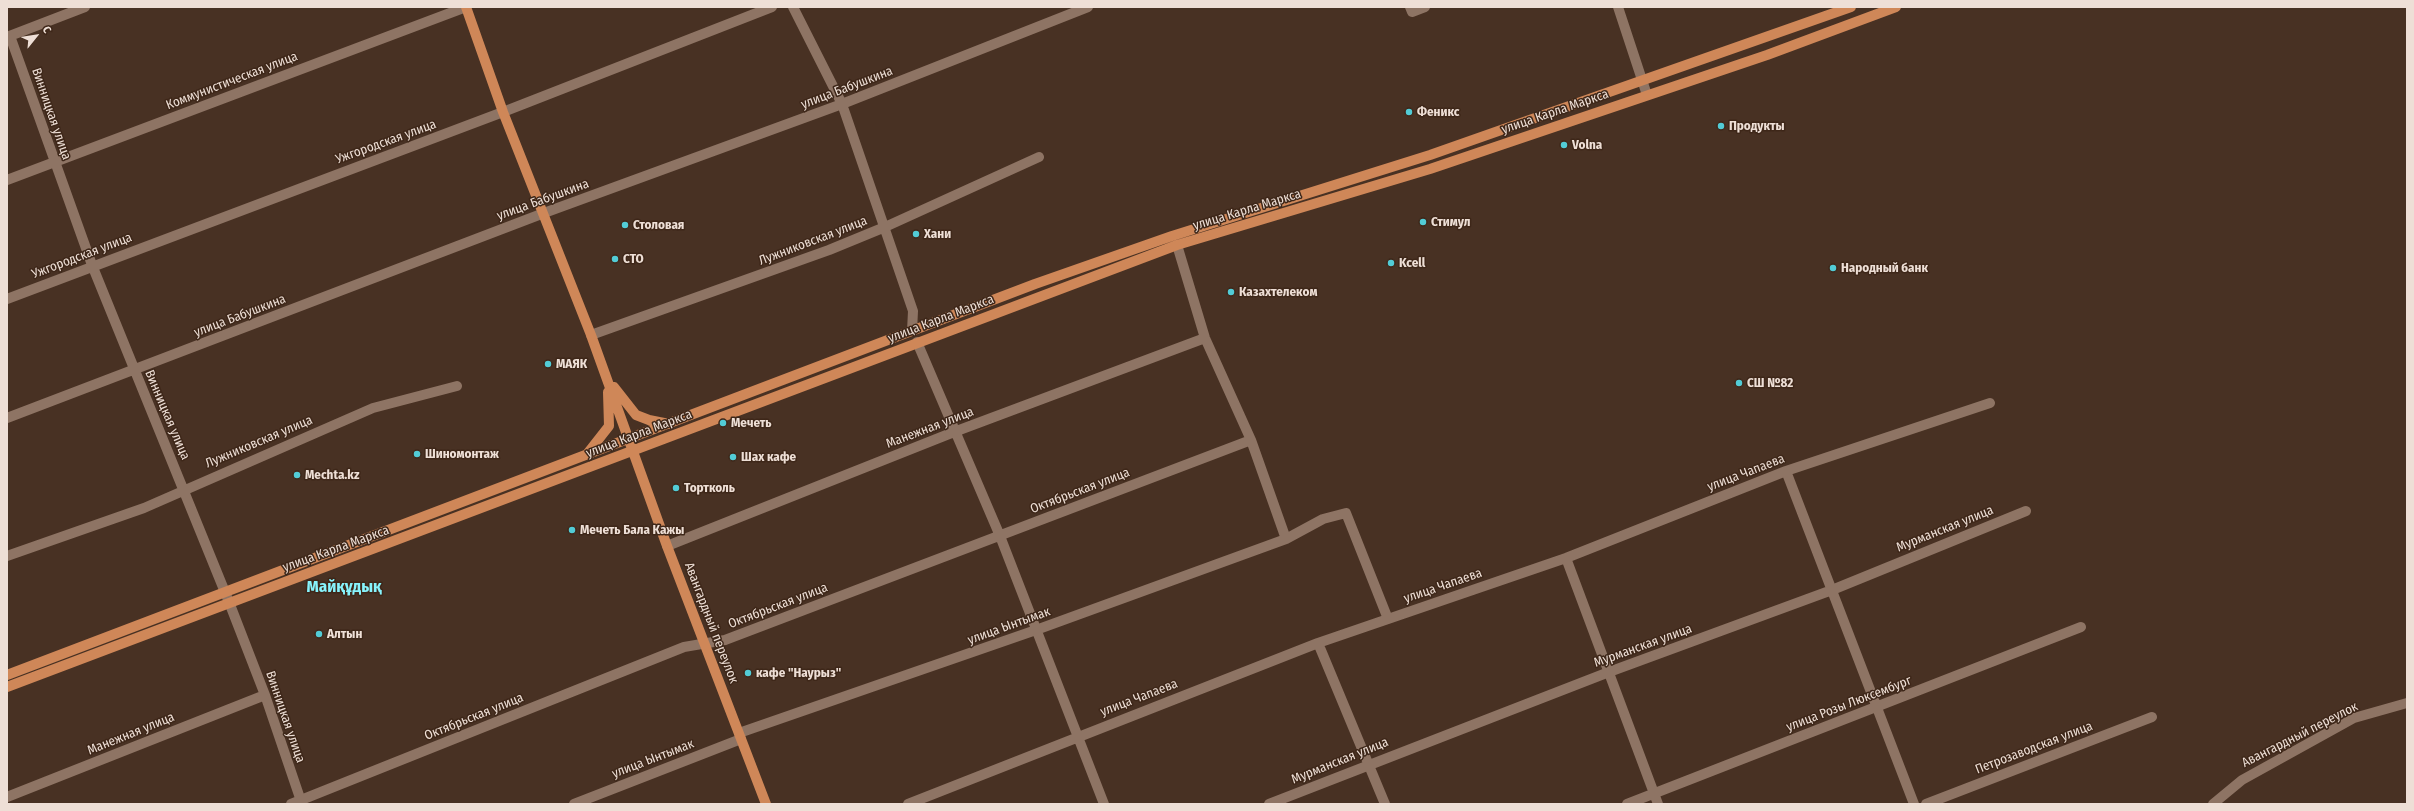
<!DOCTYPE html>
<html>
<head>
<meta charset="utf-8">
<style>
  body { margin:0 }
  #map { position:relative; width:2414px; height:811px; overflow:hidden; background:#483123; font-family:"Fira Sans Condensed",sans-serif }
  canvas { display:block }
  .frame { position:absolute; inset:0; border:8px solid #eedfd6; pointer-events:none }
  .north { position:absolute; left:16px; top:16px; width:40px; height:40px; -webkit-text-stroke:3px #3e2719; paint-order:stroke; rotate:60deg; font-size:11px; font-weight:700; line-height:16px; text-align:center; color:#eedfd6 }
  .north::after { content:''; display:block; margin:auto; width:14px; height:18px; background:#eedfd6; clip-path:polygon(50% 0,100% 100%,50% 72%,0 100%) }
</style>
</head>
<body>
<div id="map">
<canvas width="2414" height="811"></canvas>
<div class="frame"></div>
<div class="north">С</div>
</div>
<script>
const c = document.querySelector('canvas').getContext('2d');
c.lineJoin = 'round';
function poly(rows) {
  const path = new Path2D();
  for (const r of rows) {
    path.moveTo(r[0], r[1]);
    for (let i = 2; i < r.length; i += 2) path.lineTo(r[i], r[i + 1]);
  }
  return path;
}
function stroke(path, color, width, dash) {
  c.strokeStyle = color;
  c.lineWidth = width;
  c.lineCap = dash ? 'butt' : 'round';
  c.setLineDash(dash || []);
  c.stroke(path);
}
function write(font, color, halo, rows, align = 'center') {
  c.font = font + ' "Fira Sans Condensed",sans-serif';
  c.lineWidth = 3;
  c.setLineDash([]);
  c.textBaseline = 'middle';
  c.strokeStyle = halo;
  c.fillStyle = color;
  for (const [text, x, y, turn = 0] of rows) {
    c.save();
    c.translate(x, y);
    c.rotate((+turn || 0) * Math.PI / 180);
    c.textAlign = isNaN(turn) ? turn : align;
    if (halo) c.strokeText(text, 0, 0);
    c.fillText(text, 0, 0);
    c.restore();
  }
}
stroke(poly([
  [793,7,842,104,913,311,912,331],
  [1410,7,1412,12,1425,7],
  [1618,7,1647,95],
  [10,36,92,265,229,602,265,695,302,804],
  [7,37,85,7],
  [7,180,466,7],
  [1177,245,1205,338,1251,440,1286,539],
  [7,299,503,112,772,7],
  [591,335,829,250,885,227,1039,157],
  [917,342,1000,536,1104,804],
  [7,418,544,213,842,104,1088,7],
  [1786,471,1914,804],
  [667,546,954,432,1205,338],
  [7,556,144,508,373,408,457,386],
  [1566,558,1658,804],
  [1318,643,1385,804],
  [739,733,1036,630,1286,539,1323,519,1346,513,1388,619],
  [7,797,265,695],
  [291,804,684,647,725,640,1251,440],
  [574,804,741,739],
  [908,804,1318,643,1566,558,1786,471,1990,403],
  [1269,804,1609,672,1832,590,2026,511],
  [1627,804,2081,627],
  [1926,804,2152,717],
  [2213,804,2242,780,2354,718,2407,703]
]), '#8e7464', 10);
stroke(poly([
  [466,7,503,112,591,335,667,546,766,804],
  [614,387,636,415,649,420,669,424],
  [587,454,609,426,608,392],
  [7,675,1035,284,1172,236,1430,155,1851,7],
  [7,687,1177,245,1430,169,1767,55,1896,7]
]), '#cf8758', 10);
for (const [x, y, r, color] of [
  [1409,112,4,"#52ccd6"],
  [1721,126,4,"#52ccd6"],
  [1564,145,4,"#52ccd6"],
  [1423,222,4,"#52ccd6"],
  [625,225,4,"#52ccd6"],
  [916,234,4,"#52ccd6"],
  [615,259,4,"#52ccd6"],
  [1391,263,4,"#52ccd6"],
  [1833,268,4,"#52ccd6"],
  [1231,292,4,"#52ccd6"],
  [548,364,4,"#52ccd6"],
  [1739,383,4,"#52ccd6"],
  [723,423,4,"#52ccd6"],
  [417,454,4,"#52ccd6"],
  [733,457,4,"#52ccd6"],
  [297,475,4,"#52ccd6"],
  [676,488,4,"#52ccd6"],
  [572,530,4,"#52ccd6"],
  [319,634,4,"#52ccd6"],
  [748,673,4,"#52ccd6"]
]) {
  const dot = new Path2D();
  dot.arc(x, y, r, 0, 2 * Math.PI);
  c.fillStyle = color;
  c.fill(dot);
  stroke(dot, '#3e2719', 1.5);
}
write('13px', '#eedfd6', '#3e2719', [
  ["Коммунистическая улица",232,81,-21],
  ["улица Бабушкина",847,88,-21],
  ["улица Карла Маркса",1555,112,-19],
  ["Винницкая улица",51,114,71],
  ["Ужгородская улица",386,142,-20],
  ["улица Бабушкина",543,200,-20],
  ["улица Карла Маркса",1247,210,-17],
  ["Лужниковская улица",813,241,-21],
  ["Ужгородская улица",82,256,-21],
  ["улица Бабушкина",240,316,-21],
  ["улица Карла Маркса",941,319,-21],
  ["Винницкая улица",167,415,67],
  ["Манежная улица",930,428,-21],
  ["улица Карла Маркса",639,434,-21],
  ["Лужниковская улица",259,442,-23],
  ["улица Чапаева",1746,473,-21],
  ["Октябрьская улица",1080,491,-21],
  ["Мурманская улица",1945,529,-22],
  ["улица Карла Маркса",336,549,-20],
  ["улица Чапаева",1443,586,-19],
  ["Октябрьская улица",778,606,-21],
  ["Авангардный переулок",711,623,69],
  ["улица Ынтымак",1009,626,-20],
  ["Мурманская улица",1643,646,-20],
  ["улица Чапаева",1139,698,-21],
  ["улица Розы Люксембург",1849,704,-21],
  ["Винницкая улица",285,717,71],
  ["Октябрьская улица",474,717,-22],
  ["Манежная улица",131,734,-22],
  ["Авангардный переулок",2300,735,-27],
  ["Петрозаводская улица",2034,748,-21],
  ["улица Ынтымак",653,759,-21],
  ["Мурманская улица",1340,761,-22]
]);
write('bold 13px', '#eedfd6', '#3e2719', [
  ["Феникс",1417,112],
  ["Продукты",1729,126],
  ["Volna",1572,145],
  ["Стимул",1431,222],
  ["Столовая",633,225],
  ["Хани",924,234],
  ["СТО",623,259],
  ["Kcell",1399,263],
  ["Народный банк",1841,268],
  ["Казахтелеком",1239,292],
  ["МАЯК",556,364],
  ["СШ №82",1747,383],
  ["Мечеть",731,423],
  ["Шиномонтаж",425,454],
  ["Шах кафе",741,457],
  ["Mechta.kz",305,475],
  ["Тортколь",684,488],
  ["Мечеть Бала Кажы",580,530],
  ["Алтын",327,634],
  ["кафе \"Наурыз\"",756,673]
], 'left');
write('bold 17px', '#87f3fc', '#3e2719', [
  ["Майқұдық",344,587]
]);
</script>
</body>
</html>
